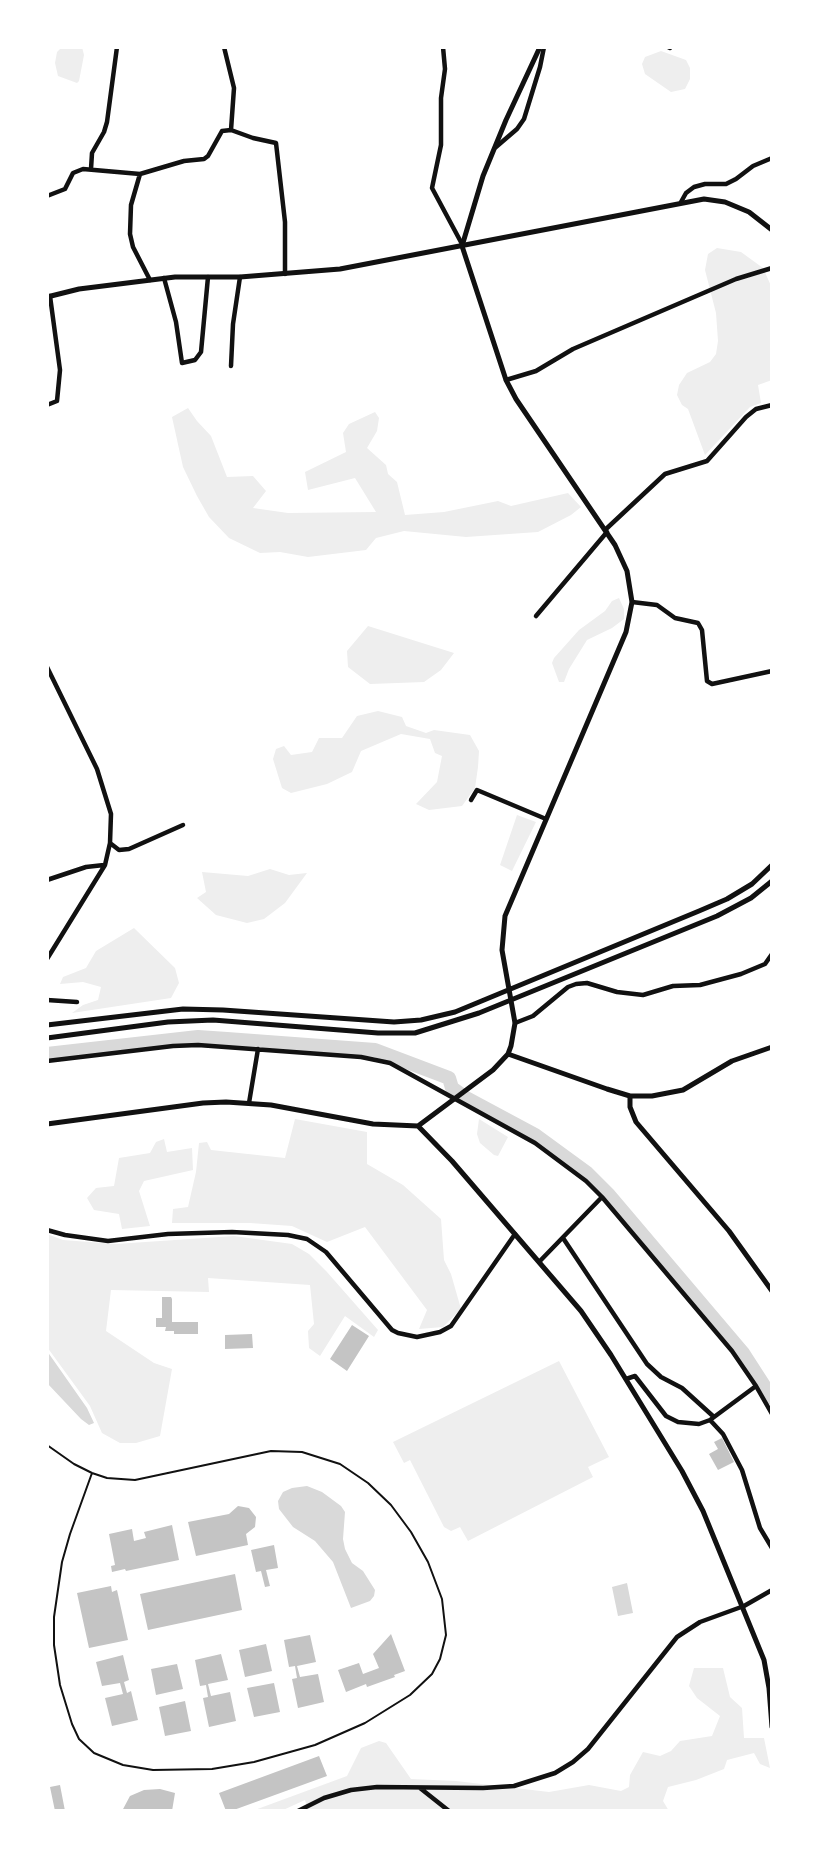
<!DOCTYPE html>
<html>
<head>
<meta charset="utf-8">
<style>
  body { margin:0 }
  #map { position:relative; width:819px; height:1858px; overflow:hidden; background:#fff; font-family:Manrope,sans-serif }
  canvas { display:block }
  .frame { position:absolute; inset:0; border:49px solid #fff; pointer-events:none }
</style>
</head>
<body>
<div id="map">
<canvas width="819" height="1858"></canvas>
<div class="frame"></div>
</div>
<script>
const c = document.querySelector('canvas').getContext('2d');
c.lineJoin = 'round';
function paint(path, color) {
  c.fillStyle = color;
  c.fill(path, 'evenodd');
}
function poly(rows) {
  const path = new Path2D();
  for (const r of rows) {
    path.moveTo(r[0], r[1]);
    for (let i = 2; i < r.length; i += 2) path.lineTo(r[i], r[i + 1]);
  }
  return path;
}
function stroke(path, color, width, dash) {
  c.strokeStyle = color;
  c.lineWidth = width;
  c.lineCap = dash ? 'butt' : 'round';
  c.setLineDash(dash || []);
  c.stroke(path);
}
paint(poly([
  [62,47,82,47,84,55,79,81,77,83,58,76,55,63,57,52],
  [661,51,686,60,690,68,690,79,685,89,671,92,645,74,642,64,645,57],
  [717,248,741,252,763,268,772,288,772,380,758,385,761,403,750,407,705,455,688,409,682,405,677,395,679,385,687,373,710,362,716,354,718,341,716,313,705,270,708,254],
  [188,408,197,421,211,436,227,477,253,476,266,491,253,508,288,513,376,512,355,478,308,490,305,472,346,452,343,433,349,424,375,412,379,418,377,431,367,448,386,465,388,474,397,482,405,515,444,512,498,501,511,506,568,493,581,507,571,515,538,532,466,537,404,531,376,538,366,550,308,557,280,552,260,553,229,538,209,517,197,496,183,467,172,417],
  [619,598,624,609,624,619,612,628,587,640,569,669,564,682,559,682,552,663,554,658,579,630,605,611,612,601],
  [368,626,454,653,441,670,424,682,370,684,348,667,347,651],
  [378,711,402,717,406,726,426,733,434,730,470,735,479,751,478,767,475,788,462,806,429,810,416,804,437,782,442,756,435,753,430,739,401,734,361,751,352,772,327,784,291,793,282,788,273,759,276,749,284,746,291,755,312,752,319,738,342,738,357,716],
  [517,815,536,822,512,871,500,865],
  [270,869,289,875,307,873,285,903,264,919,247,923,216,915,197,898,206,892,202,872,248,876],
  [134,928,175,968,179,983,171,998,72,1013,83,1005,98,1000,101,987,83,982,60,984,63,977,86,968,96,951],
  [295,1119,367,1132,367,1164,403,1185,441,1219,444,1260,451,1274,461,1309,443,1327,419,1329,427,1310,365,1227,327,1242,292,1226,250,1223,172,1223,173,1209,188,1207,196,1172,199,1143,207,1142,211,1150,285,1158],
  [479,1119,508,1137,498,1156,494,1155,480,1143,477,1134],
  [164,1139,167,1152,192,1148,193,1170,144,1181,139,1191,150,1226,122,1229,119,1214,94,1210,87,1198,96,1188,114,1186,119,1158,150,1153,156,1142],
  [47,1234,63,1240,116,1244,234,1236,292,1244,309,1254,327,1272,378,1330,374,1337,345,1316,320,1356,309,1348,308,1331,314,1324,310,1285,208,1278,209,1292,111,1290,106,1331,154,1363,172,1369,160,1436,136,1443,120,1443,102,1433,90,1406,47,1347],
  [559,1361,609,1457,588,1467,593,1477,468,1541,460,1527,451,1531,444,1527,410,1460,404,1463,393,1442],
  [694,1668,723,1668,730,1697,742,1708,744,1738,764,1738,770,1768,760,1764,754,1753,727,1760,724,1769,696,1780,668,1787,663,1801,669,1811,308,1811,305,1800,281,1811,252,1811,347,1776,361,1748,379,1741,386,1743,411,1779,456,1781,549,1792,589,1785,621,1791,629,1787,630,1775,643,1752,660,1756,671,1751,680,1741,712,1736,720,1716,697,1698,689,1686]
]), '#eee');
paint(poly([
  [47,1351,87,1408,94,1423,89,1425,81,1419,47,1383],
  [307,1486,322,1492,341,1506,345,1512,343,1539,345,1549,352,1563,363,1571,375,1590,374,1596,370,1601,351,1608,333,1562,315,1541,293,1527,279,1509,278,1501,283,1492,292,1488],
  [627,1583,633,1613,618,1616,612,1587]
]), '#d9d9d9');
stroke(poly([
  [47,1054,198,1037,227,1039,375,1050,449,1078,452,1088,466,1098,535,1135,587,1173,609,1195,743,1353,772,1398]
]), '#d9d9d9', 14);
paint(poly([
  [162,1297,171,1297,172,1299,172,1322,198,1322,198,1334,174,1334,174,1331,165,1331,166,1327,156,1327,156,1318,162,1318],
  [352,1325,369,1336,347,1371,330,1359],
  [252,1334,253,1348,225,1349,225,1335],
  [722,1438,734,1462,718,1470,709,1454,718,1449,714,1442],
  [238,1506,249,1508,256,1517,255,1527,246,1534,248,1545,196,1556,188,1522,229,1514],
  [172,1525,179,1560,126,1571,125,1569,112,1572,111,1566,115,1565,109,1534,132,1529,134,1541,146,1538,144,1532],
  [274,1545,278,1568,266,1570,270,1586,265,1587,261,1571,256,1572,251,1550],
  [235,1574,242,1610,148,1630,140,1594],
  [111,1586,112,1592,117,1590,128,1640,89,1648,77,1593],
  [391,1634,405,1671,394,1675,395,1677,367,1687,366,1684,346,1692,338,1670,359,1663,363,1674,379,1668,373,1654],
  [310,1635,316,1662,297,1666,300,1677,318,1674,324,1702,298,1708,292,1679,297,1678,295,1666,289,1667,284,1640],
  [266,1644,272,1671,245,1677,239,1650],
  [221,1654,228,1680,208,1684,211,1696,230,1692,236,1721,209,1727,203,1698,208,1697,206,1685,200,1686,195,1660],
  [123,1655,129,1680,124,1682,127,1693,131,1691,138,1720,112,1726,105,1698,123,1694,120,1683,102,1686,96,1662],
  [177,1664,183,1689,156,1695,151,1669],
  [274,1683,280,1712,254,1717,247,1688],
  [185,1701,191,1731,165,1736,159,1707],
  [319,1756,327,1776,231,1811,226,1811,219,1793],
  [60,1785,65,1811,55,1811,50,1787],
  [160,1789,175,1793,172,1811,122,1811,130,1796,144,1790]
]), '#c4c4c4');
stroke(poly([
  [47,1445,74,1464,92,1473,107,1478,135,1480,271,1451,302,1452,340,1464,368,1483,391,1505,411,1532,428,1562,442,1599,446,1635,440,1659,432,1674,410,1695,365,1723,315,1745,254,1762,212,1769,153,1770,123,1765,94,1753,79,1739,72,1724,60,1685,54,1645,54,1617,62,1562,70,1534,92,1473]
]), '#111', 2);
stroke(poly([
  [224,47,234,88,231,130],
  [443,47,445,69,441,98,441,145,432,188,462,244],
  [668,47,670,48],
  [496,147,517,129,524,119,540,67,544,47],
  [91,169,92,153,104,132,107,122,117,47],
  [140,174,131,205,130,234,133,247,150,280],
  [47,196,65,189,73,173,83,169,140,174,184,161,204,159,208,156,222,131,231,130,253,138,276,143,285,222,285,274],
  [681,202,686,193,694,187,705,184,726,184,736,179,753,166,772,158],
  [164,278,176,322,182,363,195,360,201,352,208,277],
  [231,366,233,324,240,277],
  [506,380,536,371,573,349,736,279,772,268],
  [47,405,57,401,60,370,50,296],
  [605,530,665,474,707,461,746,417,756,409,772,405],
  [632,602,657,605,675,618,698,623,702,630,707,681,712,684,772,671],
  [536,616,607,532],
  [47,667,97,769,111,814,110,843,105,865,47,959],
  [471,800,477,790,546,819],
  [110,843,119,850,129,849,183,825],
  [47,880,86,867,104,865],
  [47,1000,77,1002],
  [515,1023,533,1016,568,987,576,984,587,983,617,992,643,995,673,986,700,985,741,974,765,964,772,954],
  [47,1061,173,1046,198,1045,361,1057,390,1063,535,1143,586,1181,602,1197,732,1351,756,1386,772,1414],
  [249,1103,258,1049],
  [47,1230,65,1235,108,1241,168,1234,232,1232,288,1235,307,1239,326,1252,392,1330,398,1333,417,1337,440,1332,451,1326,515,1234],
  [563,1238,647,1364,661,1377,682,1388,714,1417],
  [539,1262,602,1197],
  [626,1379,635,1376,666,1416,678,1422,699,1424,710,1420],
  [756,1386,710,1420,723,1434,742,1470,760,1528,772,1548],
  [420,1788,449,1811],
  [298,1811,324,1798,351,1790,377,1787,483,1788,514,1786,555,1773,573,1762,588,1749,677,1637,700,1622,744,1606,772,1590]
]), '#111', 4.5);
stroke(poly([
  [47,1025,183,1009,223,1010,394,1022,421,1020,455,1012,699,911,727,899,752,884,772,865],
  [47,1038,168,1022,213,1020,378,1033,415,1033,479,1013,717,916,751,898,772,881],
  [508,1054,607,1089,630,1096,652,1096,683,1090,732,1061,772,1047],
  [630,1096,630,1107,636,1122,729,1231,772,1291],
  [47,1124,203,1103,226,1102,271,1105,373,1124,418,1126,493,1070,508,1054,511,1046,515,1023,502,950,505,916,626,632,632,602,627,571,615,545,516,399,506,380,462,246,483,176,506,120,540,47],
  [418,1126,452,1161,581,1311,611,1355,682,1471,703,1511,764,1660,769,1688,772,1727]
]), '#111', 5);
stroke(poly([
  [47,297,79,289,175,277,240,277,340,269,704,199,725,202,749,212,772,230]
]), '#111', 5);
</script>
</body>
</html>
